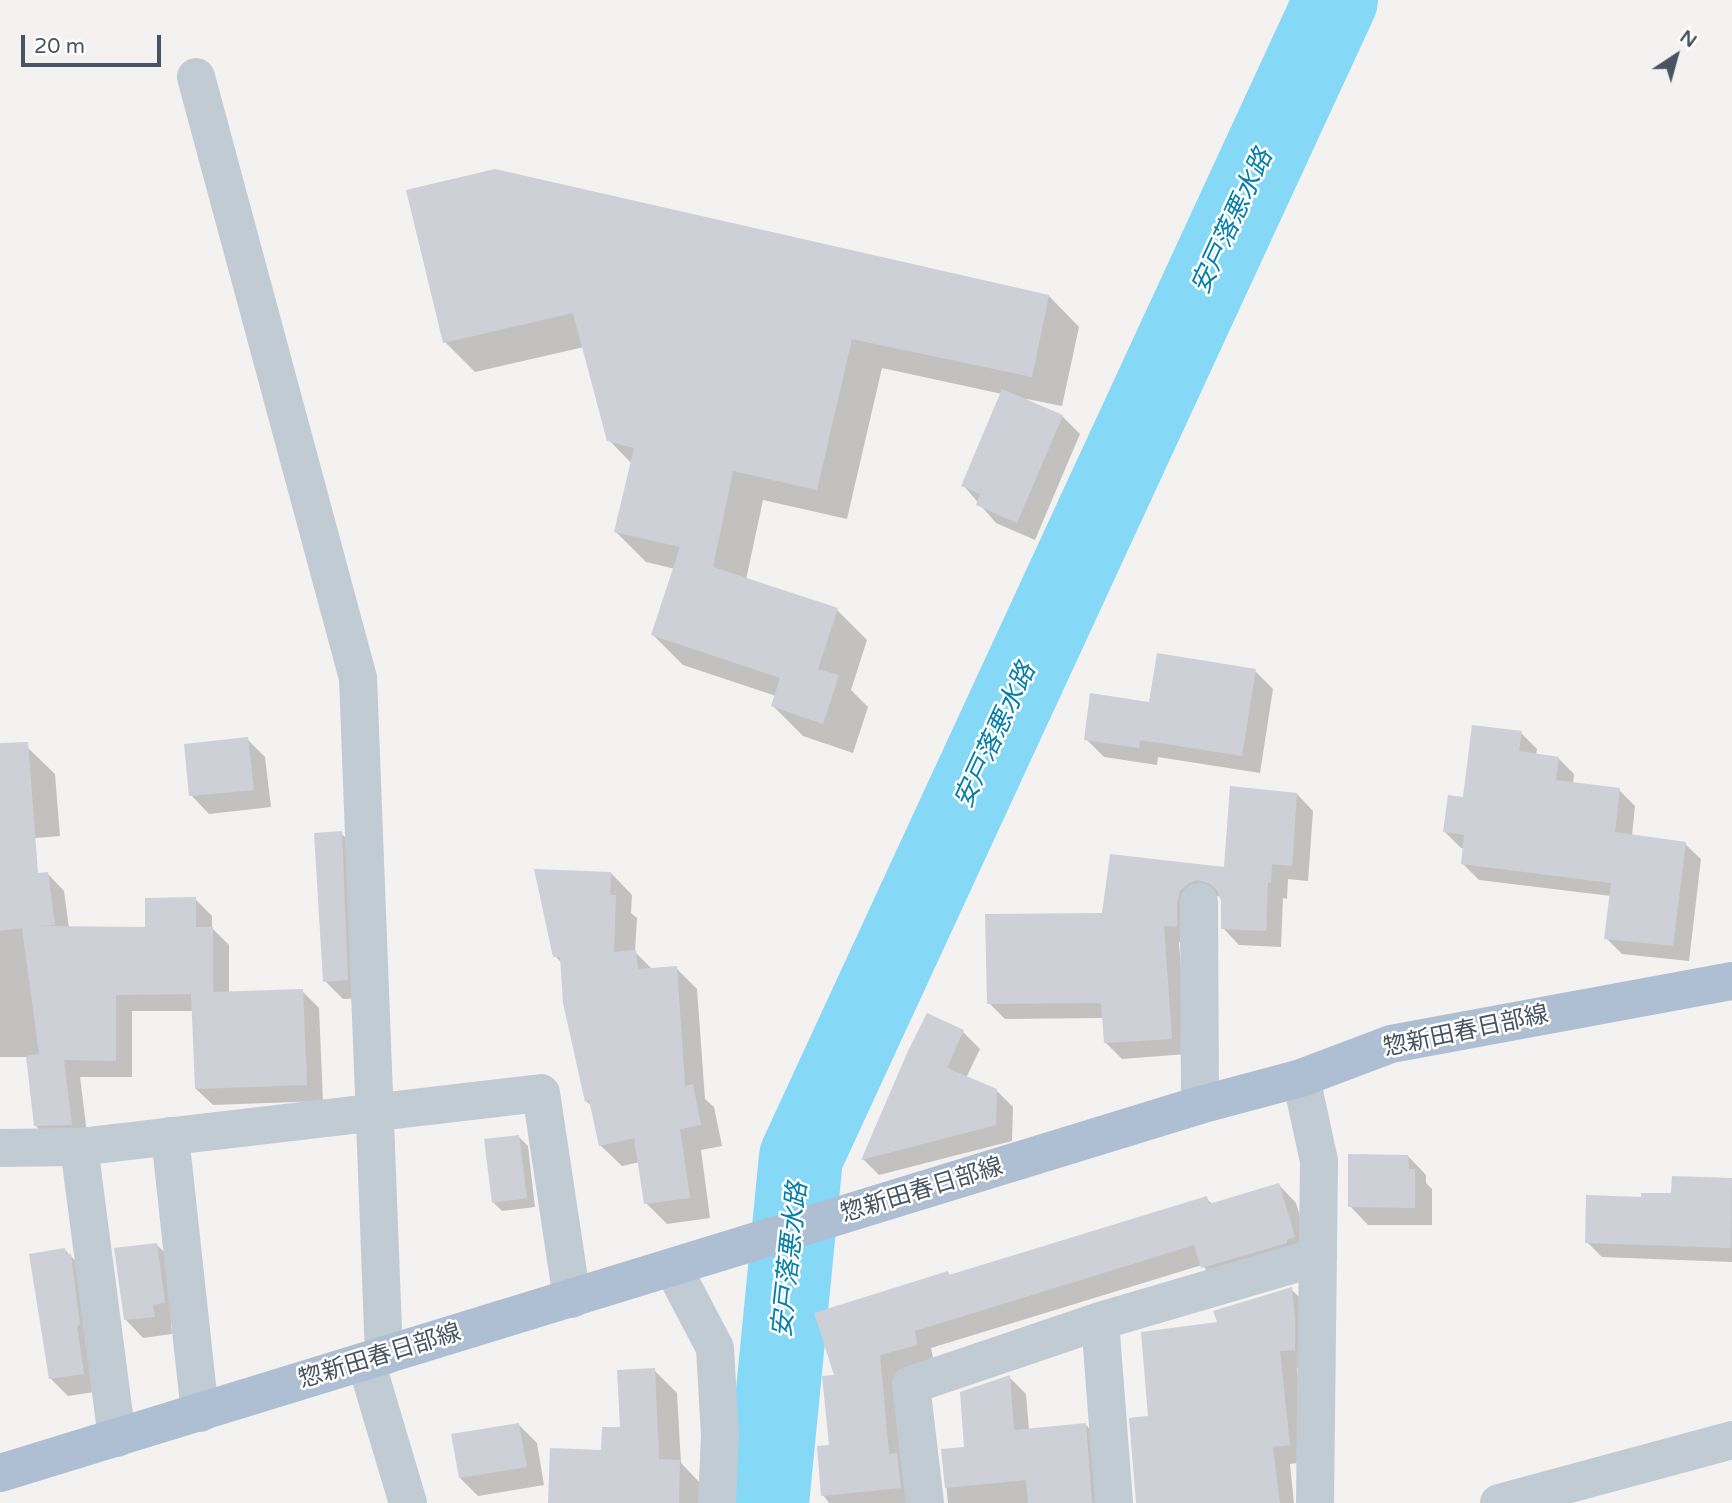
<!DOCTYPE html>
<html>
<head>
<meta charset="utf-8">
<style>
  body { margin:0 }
  #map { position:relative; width:1732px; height:1503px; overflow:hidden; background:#f4f1f1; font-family:"Varela Round",sans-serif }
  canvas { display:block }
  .north { position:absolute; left:1641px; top:21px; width:70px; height:70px; -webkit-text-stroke:5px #fff; paint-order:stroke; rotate:36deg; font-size:19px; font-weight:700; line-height:28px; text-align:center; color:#475461 }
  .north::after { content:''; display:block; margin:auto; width:24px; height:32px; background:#475461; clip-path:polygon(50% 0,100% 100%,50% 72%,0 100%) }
  .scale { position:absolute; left:21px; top:35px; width:140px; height:32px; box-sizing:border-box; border:4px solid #475461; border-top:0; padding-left:9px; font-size:21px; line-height:24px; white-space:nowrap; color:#475461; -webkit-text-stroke:5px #fff; paint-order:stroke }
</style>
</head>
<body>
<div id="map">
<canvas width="1732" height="1503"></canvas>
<div class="north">N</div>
<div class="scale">20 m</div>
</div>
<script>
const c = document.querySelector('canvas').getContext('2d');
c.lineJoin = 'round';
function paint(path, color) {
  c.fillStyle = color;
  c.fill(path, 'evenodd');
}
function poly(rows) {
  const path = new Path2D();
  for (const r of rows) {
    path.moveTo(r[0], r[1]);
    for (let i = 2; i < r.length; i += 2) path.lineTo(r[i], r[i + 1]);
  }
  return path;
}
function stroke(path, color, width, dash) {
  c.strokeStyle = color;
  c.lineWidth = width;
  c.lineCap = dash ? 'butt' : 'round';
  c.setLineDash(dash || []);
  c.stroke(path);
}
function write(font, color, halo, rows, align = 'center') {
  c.font = font + ' "Varela Round","Noto Sans JP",sans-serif';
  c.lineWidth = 5;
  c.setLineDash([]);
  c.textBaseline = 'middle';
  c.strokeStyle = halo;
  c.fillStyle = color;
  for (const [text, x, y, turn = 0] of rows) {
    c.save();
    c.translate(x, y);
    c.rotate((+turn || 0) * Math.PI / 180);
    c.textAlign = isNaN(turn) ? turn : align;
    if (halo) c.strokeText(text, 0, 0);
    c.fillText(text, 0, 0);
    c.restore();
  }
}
paint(poly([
  [408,191,1049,296,1079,327,1062,406,1027,399,1026,401,1062,416,1080,434,1035,540,996,523,963,485,1002,394,882,368,847,519,763,500,746,580,837,610,867,640,851,690,868,707,853,753,803,736,773,706,776,696,683,665,653,635,675,569,646,562,616,532,632,464,609,440,584,347,475,372,445,342],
  [1255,671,1273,689,1260,773,1158,757,1157,765,1104,757,1086,739,1150,704],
  [1521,733,1537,749,1536,755,1558,758,1574,774,1573,784,1619,790,1635,806,1632,836,1685,844,1701,859,1689,961,1622,954,1606,938,1611,896,1479,880,1463,864,1465,848,1461,848,1445,832,1464,799],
  [247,739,265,757,271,807,209,814,191,795],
  [28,748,55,774,60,836,0,841,0,750],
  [1297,794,1313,811,1308,881,1288,879,1287,899,1283,898,1281,947,1239,945,1223,928,1221,897,1217,896,1204,899,1193,943,1179,942,1187,1054,1122,1059,1105,1042,1104,1018,1005,1019,989,1003,1104,915,1225,869],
  [341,833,359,851,365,998,343,999,325,981],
  [611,873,632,895,631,913,637,918,635,952,653,970,676,968,697,989,705,1099,714,1107,722,1146,701,1150,710,1218,667,1224,646,1203,640,1162,622,1166,600,1145,593,1107,586,1101,562,963,555,956],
  [48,874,64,891,69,928,147,928,195,899,212,916,212,928,229,945,229,993,302,991,319,1008,323,1101,213,1105,196,1089,193,1011,132,1011,132,1077,80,1077,88,1141,52,1142,35,1125,28,1057,0,1057,0,879],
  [928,1015,963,1032,980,1049,966,1078,996,1090,1013,1107,1012,1141,879,1175,863,1159],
  [519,1137,528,1146,535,1207,502,1211,493,1202],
  [1408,1156,1426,1175,1426,1183,1432,1189,1432,1225,1368,1225,1350,1206],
  [1673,1178,1732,1181,1732,1262,1602,1257,1587,1242,1643,1199,1673,1195],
  [1279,1185,1296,1203,1312,1255,1220,1285,1202,1265,931,1348,934,1362,918,1503,829,1503,823,1495,831,1446,836,1376,948,1273,951,1276,1206,1198,1213,1205],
  [157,1245,175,1263,182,1320,171,1323,172,1334,143,1338,125,1319],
  [65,1250,88,1274,101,1391,68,1396,50,1378],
  [1291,1289,1309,1307,1312,1367,1297,1368,1307,1462,1290,1464,1294,1503,1137,1503,1150,1418,1219,1324],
  [654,1370,677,1393,681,1463,702,1485,702,1503,550,1503,603,1452,622,1429],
  [1009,1377,1026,1394,1029,1430,1085,1424,1103,1442,1107,1503,948,1503,943,1451,965,1449],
  [519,1425,537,1443,544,1485,478,1496,460,1478]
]), '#0003');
stroke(poly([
  [767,1503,801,1157,1336,0]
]), '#85d9f6', 84);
paint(poly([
  [495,169,1049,295,1032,377,852,339,817,490,733,471,713,567,838,608,818,669,839,675,823,724,771,706,780,678,651,635,680,547,614,532,634,448,607,441,573,313,443,343,406,190],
  [1002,389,1063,415,1017,523,976,505,980,494,961,486],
  [1157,653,1256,669,1242,756,1140,740,1139,748,1084,740,1090,693,1149,702],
  [1472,725,1522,731,1519,751,1559,757,1556,780,1620,788,1615,832,1686,842,1673,946,1604,939,1611,883,1461,864,1464,835,1443,832,1448,795,1463,797],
  [248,737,254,790,189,796,184,744],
  [28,742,38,873,48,872,55,925,39,926,145,927,145,898,196,897,196,927,213,927,213,992,303,989,307,1085,195,1089,191,994,116,995,116,1061,64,1060,72,1125,34,1126,26,1056,39,1054,22,928,0,931,0,743],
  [1230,786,1297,793,1292,866,1272,864,1271,883,1268,883,1266,931,1221,929,1221,901,1217,890,1209,883,1198,880,1189,883,1180,891,1177,902,1177,927,1164,926,1172,1039,1104,1043,1101,1003,987,1004,985,914,1102,913,1110,854,1224,867],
  [342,831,348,980,323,982,314,833],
  [534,869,611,872,610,895,616,895,614,952,636,950,638,969,677,966,685,1086,693,1084,701,1125,680,1129,690,1198,644,1204,634,1138,599,1146,589,1100,585,1102,563,1003,560,957,553,957],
  [927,1013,964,1030,947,1068,997,1089,996,1125,861,1160,908,1051],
  [519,1135,527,1198,492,1203,484,1139],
  [1348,1154,1408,1155,1409,1169,1415,1169,1415,1208,1348,1207],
  [1672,1176,1732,1178,1731,1248,1585,1243,1586,1195,1641,1197,1641,1193,1671,1193],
  [1279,1183,1295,1237,1287,1240,1287,1243,1201,1268,1194,1245,915,1331,917,1345,880,1355,889,1454,897,1453,901,1488,821,1496,817,1446,829,1445,822,1376,834,1375,814,1313,948,1271,949,1275,1207,1196,1209,1204],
  [157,1243,165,1303,153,1305,155,1317,124,1320,114,1248],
  [65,1248,66,1254,71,1254,80,1325,77,1326,84,1374,49,1379,29,1254],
  [1292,1287,1295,1319,1295,1350,1280,1351,1290,1445,1273,1447,1280,1503,1136,1503,1129,1418,1148,1416,1141,1332,1217,1322,1213,1311],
  [655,1368,659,1459,680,1460,679,1503,548,1503,550,1448,601,1450,602,1427,620,1427,617,1370],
  [1010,1375,1014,1430,1086,1423,1092,1503,1028,1503,1026,1480,945,1488,941,1449,964,1447,960,1392],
  [519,1423,527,1467,459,1478,451,1434]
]), '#cdd0d6');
stroke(poly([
  [196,77,358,678,384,1356],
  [1199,902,1200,1105],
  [1301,1078,1319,1161,1315,1503],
  [170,1136,200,1413],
  [79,1147,117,1438],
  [0,1148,79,1147,541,1093,572,1299],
  [673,1268,715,1348,720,1436,717,1503],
  [1100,1321,1114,1503],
  [366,1362,408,1503],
  [925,1503,911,1385,1100,1321,1318,1257],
  [1499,1503,1732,1440]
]), '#c1cbd4', 38);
stroke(poly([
  [0,1473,1200,1105,1301,1078,1391,1044,1732,981]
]), '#afbfd3', 38);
write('24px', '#475461', '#fff', [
  ["惣新田春日部線",1466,1032,-12],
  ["惣新田春日部線",922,1191,-17],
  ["惣新田春日部線",380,1357,-17]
]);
write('italic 26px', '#027faa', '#fff', [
  ["安戸落悪水路",1233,222,-65],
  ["安戸落悪水路",996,736,-65],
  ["安戸落悪水路",791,1260,-84]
]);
</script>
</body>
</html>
